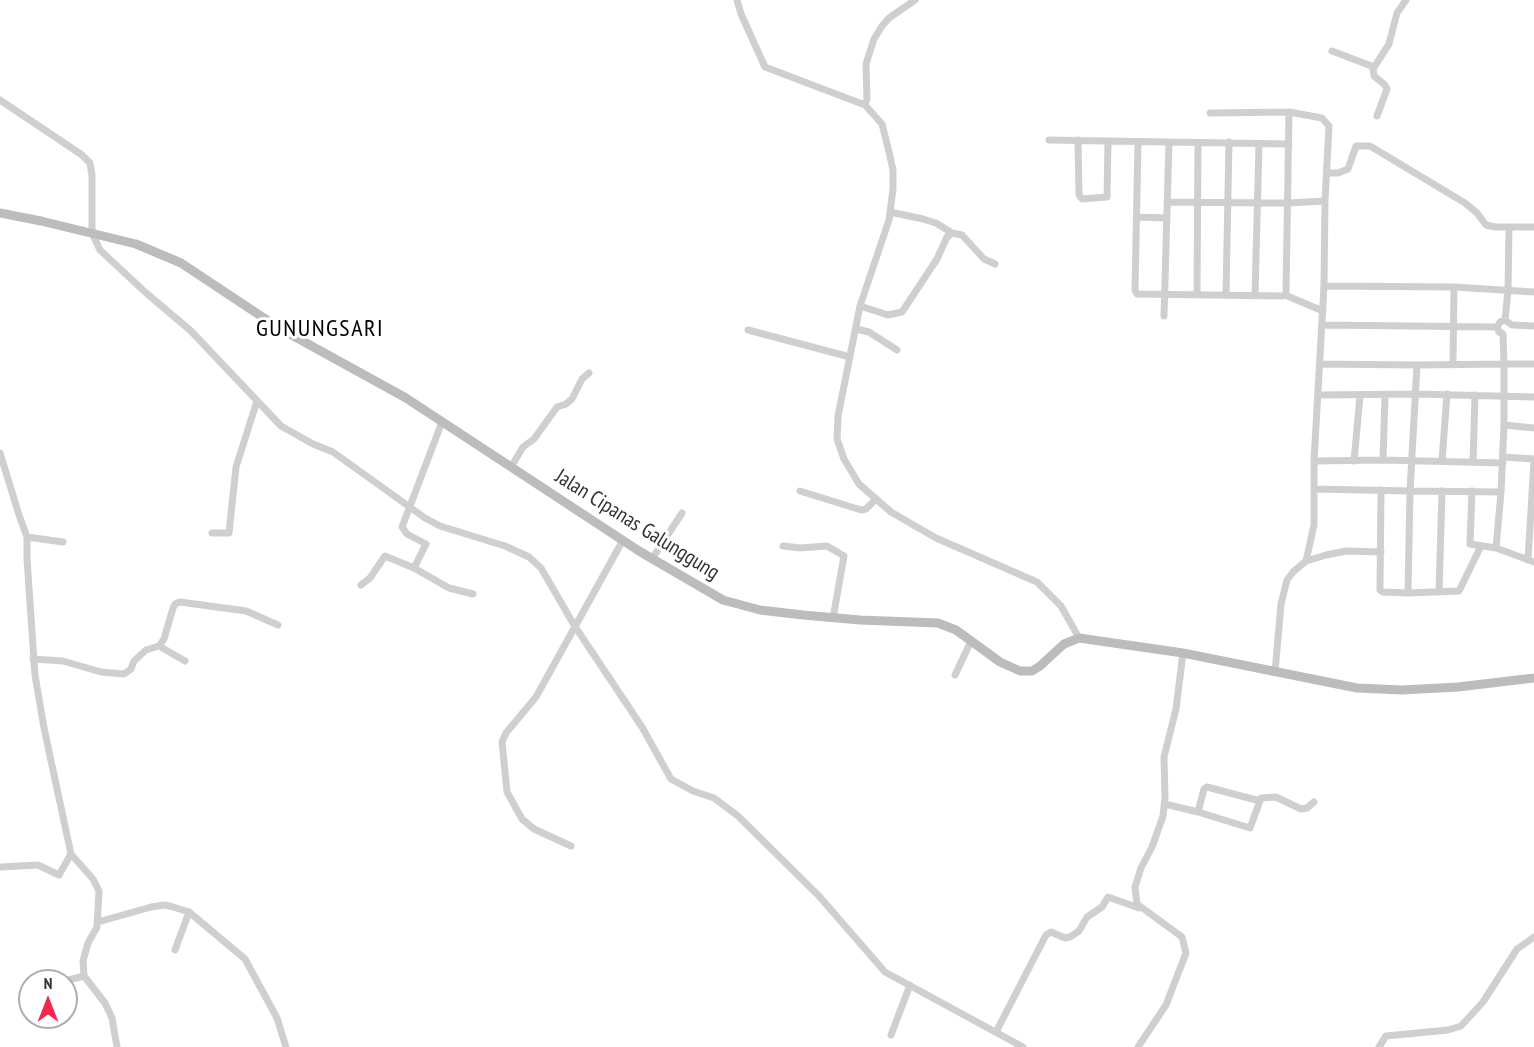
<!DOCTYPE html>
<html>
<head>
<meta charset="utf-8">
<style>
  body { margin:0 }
  #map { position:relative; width:1534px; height:1047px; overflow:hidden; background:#fff; font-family:"PT Sans Narrow",sans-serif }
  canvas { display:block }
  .north { position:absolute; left:18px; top:969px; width:60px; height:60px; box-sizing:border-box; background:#fff; border:2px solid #adadad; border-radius:50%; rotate:0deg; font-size:16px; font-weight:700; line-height:24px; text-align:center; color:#323232 }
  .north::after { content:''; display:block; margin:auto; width:21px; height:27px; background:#f6274f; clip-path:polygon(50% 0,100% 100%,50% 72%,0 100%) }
</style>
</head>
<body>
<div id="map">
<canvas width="1534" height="1047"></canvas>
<div class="north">N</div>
</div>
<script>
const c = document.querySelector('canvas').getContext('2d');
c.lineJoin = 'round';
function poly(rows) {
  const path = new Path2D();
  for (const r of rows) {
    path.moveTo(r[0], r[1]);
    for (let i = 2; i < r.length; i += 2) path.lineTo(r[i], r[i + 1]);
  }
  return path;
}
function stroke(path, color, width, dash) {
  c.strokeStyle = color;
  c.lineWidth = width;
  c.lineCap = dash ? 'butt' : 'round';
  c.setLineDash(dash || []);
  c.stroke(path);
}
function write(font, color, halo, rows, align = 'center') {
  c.font = font + ' "PT Sans Narrow",sans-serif';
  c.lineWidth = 6;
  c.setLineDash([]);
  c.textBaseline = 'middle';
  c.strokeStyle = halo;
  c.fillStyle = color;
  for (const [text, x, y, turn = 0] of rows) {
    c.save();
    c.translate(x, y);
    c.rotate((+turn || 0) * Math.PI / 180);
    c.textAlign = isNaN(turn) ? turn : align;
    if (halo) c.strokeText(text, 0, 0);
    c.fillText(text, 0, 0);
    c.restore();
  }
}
stroke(poly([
  [737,0,741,14,765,67,865,105,882,124,889,152,893,170,893,189,889,220,860,306,838,416,837,439,844,459,859,484,891,512,936,538,1037,582,1061,606,1079,638],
  [1332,51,1374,67],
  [0,100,82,155,90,163,92,176,92,233,100,250,145,292,191,331,281,426,313,444,333,452,425,518,440,526,505,546,529,557,541,568,574,625,642,727,671,779,693,791,714,798,738,816,819,896,885,972,1023,1047],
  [865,105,867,99,866,64,874,39,882,26,889,18,915,0],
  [1210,113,1289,112,1322,118,1329,126,1325,201,1324,286,1314,461,1314,525,1306,561],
  [1377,116,1387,89,1385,85,1374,76,1373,69,1389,44,1397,13,1406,0],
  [1049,140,1289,144],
  [1078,140,1079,195,1082,199,1107,197,1108,141],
  [1138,142,1135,290,1137,294,1282,296,1285,295,1286,292,1289,112],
  [1327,173,1338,173,1348,169,1356,146,1370,146,1465,203,1477,213,1486,225,1495,227,1534,227],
  [1168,202,1288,203,1325,201],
  [890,212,923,219,936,223,952,233],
  [1137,217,1167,218],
  [1324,286,1454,287,1534,292],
  [1197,294,1198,143],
  [1226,294,1229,142],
  [1255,295,1259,144],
  [1285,295,1323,311],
  [860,306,888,315,902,312,937,259,947,237,952,233,962,235,984,259,995,264],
  [1164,316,1169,142],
  [1505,320,1508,290,1509,227],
  [1322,325,1497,327],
  [1534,326,1512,325,1505,320,1500,322,1497,327,1499,332,1503,334,1504,364,1504,425,1501,492,1410,491,1417,365,1504,364,1534,364],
  [856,329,869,332,897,350],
  [748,330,850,357],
  [1320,364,1417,365],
  [1453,365,1454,287],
  [1318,395,1416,394,1534,397],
  [442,422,402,527,407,534,426,544,414,568,449,588,473,594],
  [1504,425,1534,428],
  [0,453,19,515,27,537,27,559,35,675,44,728,71,854,93,879,99,891,97,927,88,943,83,961,84,976,105,1003,112,1018,117,1047],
  [1503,457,1534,459],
  [1383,460,1385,396],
  [1314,461,1383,460,1503,463],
  [1354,461,1360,396],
  [1442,461,1447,394],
  [1473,462,1475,395],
  [511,467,523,447,534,439,557,407,566,404,572,399,582,379,589,373],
  [1315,489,1410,491,1408,593,1459,591,1481,546],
  [1381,490,1380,590,1383,592,1408,593],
  [800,491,861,510,866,509,876,499],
  [1472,491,1470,544,1496,548,1501,492],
  [212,533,229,533,236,467,257,401],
  [27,537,63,542],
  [783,546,800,548,827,546,844,556,833,618],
  [1496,548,1534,562],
  [652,559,682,513],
  [1528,560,1534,461],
  [361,585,370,578,385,556,414,568],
  [1439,592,1442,491],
  [159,646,185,661],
  [33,659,63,661,101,672,124,674,131,669,134,661,146,650,159,646,164,639,173,608,175,604,180,602,246,611,278,625],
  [1275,672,1281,604,1287,580,1293,572,1306,561,1326,555,1346,551,1381,552],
  [955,675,971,641],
  [1165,804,1198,812,1250,828,1261,798,1276,797,1301,809,1307,808,1314,802],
  [1198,812,1204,789,1207,787,1260,801],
  [571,846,534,829,522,819,507,792,502,742,506,733,536,697,623,540],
  [0,867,38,865,59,875,71,854],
  [189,912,245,959,277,1018,286,1047],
  [98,922,151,907,165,905,173,907,189,912,175,950],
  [65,981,84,976],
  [996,1032,1046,935,1051,932,1065,938,1070,937,1079,931,1087,917,1102,907,1108,897,1139,908],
  [891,1035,910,985],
  [1138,1047,1166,1005,1186,953,1182,937,1137,904,1135,887,1141,868,1152,847,1163,816,1165,797,1164,757,1176,709,1183,653],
  [1379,1047,1386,1036,1448,1030,1461,1026,1483,1002,1517,949,1534,937]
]), '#cfcfcf', 7);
stroke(poly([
  [0,213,41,221,136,244,181,263,279,328,406,398,639,551,723,600,760,610,803,615,860,620,938,623,956,630,1000,662,1020,671,1032,671,1040,666,1064,644,1079,638,1183,653,1357,688,1402,690,1458,687,1534,678]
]), '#bcbcbc', 9);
write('21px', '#323232', '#fff', [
  ["Jalan Cipanas Galunggung",637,525,32]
]);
c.letterSpacing = '1.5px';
write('24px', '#000', '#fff', [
  ["GUNUNGSARI",320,329]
]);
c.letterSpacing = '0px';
</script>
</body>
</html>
